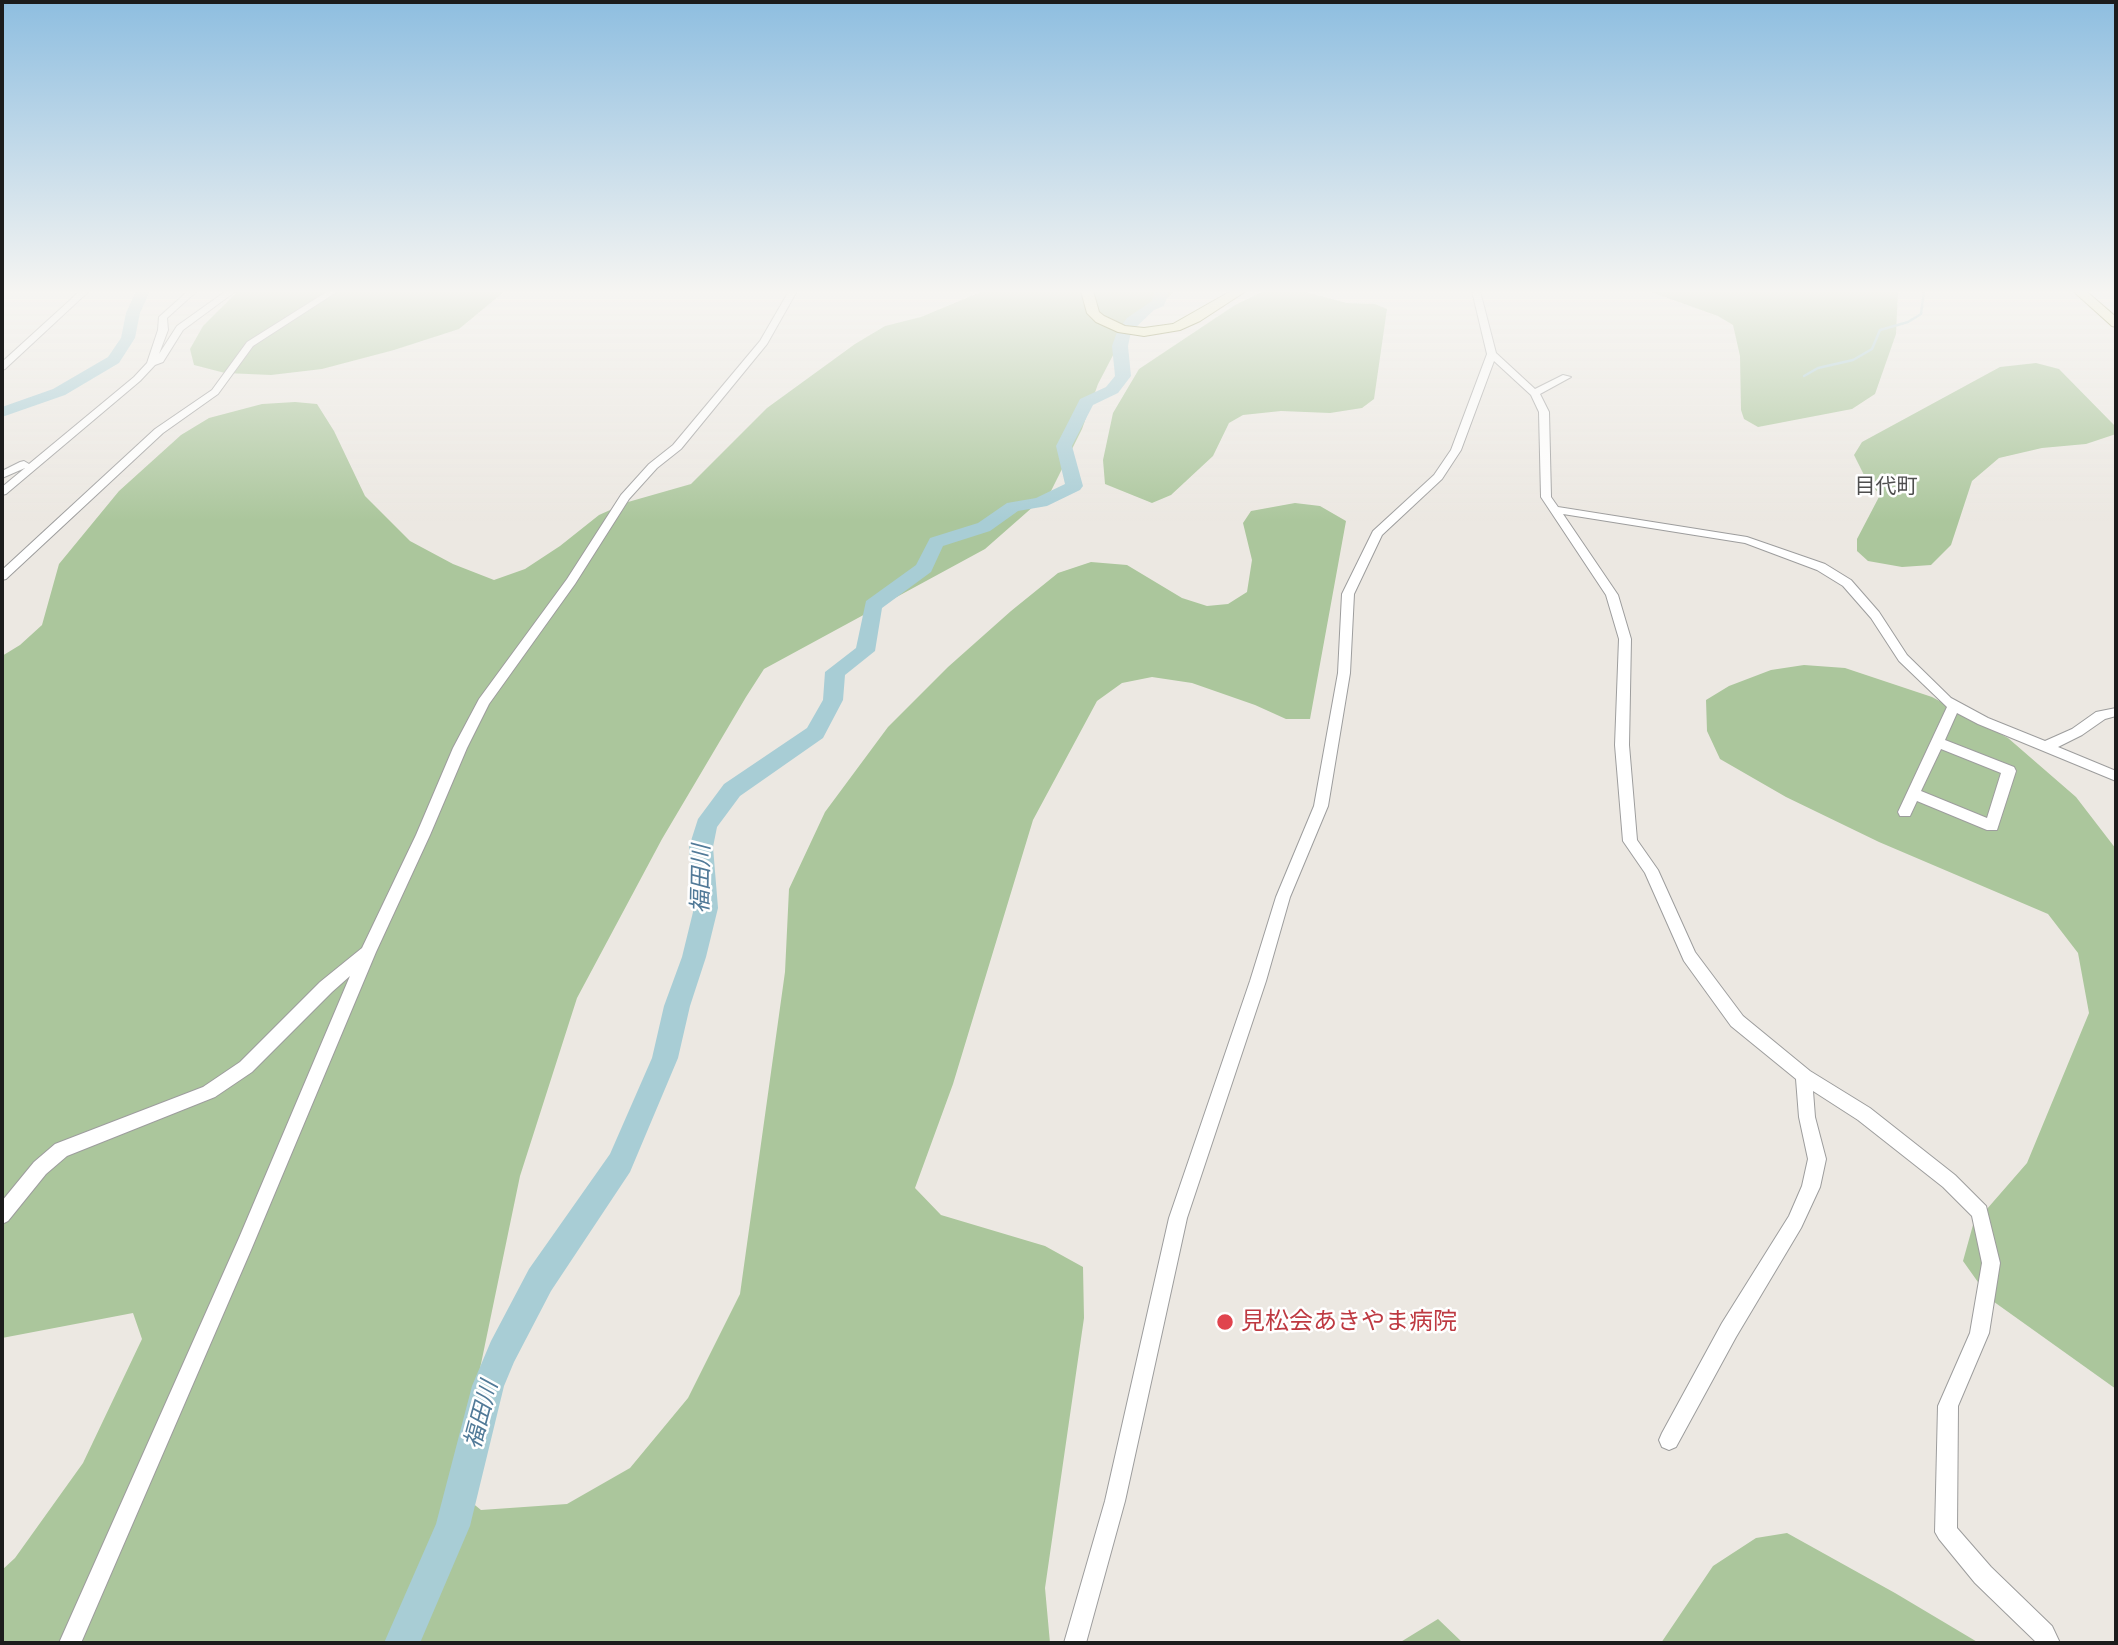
<!DOCTYPE html>
<html>
<head>
<meta charset="utf-8">
<style>
  body { margin:0 }
  #map { position:relative; width:2118px; height:1645px; overflow:hidden; background:#ece8e2; font-family:"Fira Sans",sans-serif }
  canvas { display:block }
  .frame { position:absolute; inset:0; border:4px solid #1c1c1c; pointer-events:none }
</style>
</head>
<body>
<div id="map">
<canvas width="2118" height="1645"></canvas>
<div class="frame"></div>
</div>
<script>
const c = document.querySelector('canvas').getContext('2d');
c.lineJoin = 'round';
function paint(path, color) {
  c.fillStyle = color;
  c.fill(path, 'evenodd');
}
function poly(rows) {
  const path = new Path2D();
  for (const r of rows) {
    path.moveTo(r[0], r[1]);
    for (let i = 2; i < r.length; i += 2) path.lineTo(r[i], r[i + 1]);
  }
  return path;
}
function stroke(path, color, width, dash) {
  c.strokeStyle = color;
  c.lineWidth = width;
  c.lineCap = dash ? 'butt' : 'round';
  c.setLineDash(dash || []);
  c.stroke(path);
}
function write(font, color, halo, rows, align = 'center') {
  c.font = font + ' "Fira Sans","Noto Sans JP",sans-serif';
  c.lineWidth = 5;
  c.setLineDash([]);
  c.textBaseline = 'middle';
  c.strokeStyle = halo;
  c.fillStyle = color;
  for (const [text, x, y, turn = 0] of rows) {
    c.save();
    c.translate(x, y);
    c.rotate((+turn || 0) * Math.PI / 180);
    c.textAlign = isNaN(turn) ? turn : align;
    if (halo) c.strokeText(text, 0, 0);
    c.fillText(text, 0, 0);
    c.restore();
  }
}
paint(poly([
  [238,291,505,291,459,329,394,350,322,369,271,375,225,373,194,365,190,349,203,326],
  [983,291,1175,291,1122,338,1098,384,1082,429,1051,491,985,549,764,669,746,697,662,839,577,998,520,1176,455,1489,481,1510,567,1504,630,1468,688,1398,740,1294,785,972,789,889,825,812,888,727,948,667,1011,611,1058,573,1091,562,1127,565,1182,598,1207,606,1228,604,1247,592,1252,560,1243,523,1251,511,1295,503,1320,506,1346,521,1310,719,1286,719,1255,705,1192,683,1152,677,1122,683,1097,701,1033,820,953,1084,915,1188,941,1215,1045,1246,1083,1267,1084,1318,1045,1588,1050,1643,2,1643,2,1570,15,1558,83,1463,142,1339,133,1313,2,1338,2,656,20,645,42,625,59,564,119,491,181,435,209,418,262,404,295,402,317,404,334,431,365,496,410,541,453,564,494,580,525,569,560,546,599,515,628,502,691,484,767,408,855,344,885,326,921,317],
  [1264,291,1302,291,1347,303,1375,304,1387,309,1374,399,1362,408,1330,413,1281,411,1243,415,1229,423,1213,456,1171,495,1152,503,1105,484,1103,460,1113,413,1139,369,1235,305],
  [1648,291,1898,291,1896,334,1875,394,1852,409,1758,427,1744,419,1741,410,1740,356,1733,325,1718,316],
  [2036,363,2059,369,2115,426,2116,434,2086,444,2042,448,1999,458,1972,481,1951,545,1931,565,1902,567,1868,561,1857,551,1857,539,1880,495,1865,477,1854,455,1862,442,2000,367],
  [1804,665,1845,668,1932,697,2008,738,2076,797,2116,849,2116,1389,1990,1299,1963,1261,1973,1225,2027,1163,2089,1013,2078,953,2048,914,1879,842,1786,797,1720,759,1707,731,1706,700,1729,686,1771,670],
  [1787,1533,1895,1593,1979,1643,1661,1643,1713,1566,1756,1538],
  [1438,1619,1463,1643,1399,1643]
]), '#abc69c');
stroke(poly([
  [1804,376,1818,368,1853,360,1872,349,1880,330,1908,322,1921,314,1924,291]
]), '#a8cdd5', 2.5);
paint(poly([
  [136,291,150,291,140,313,135,338,119,363,65,395,2,417,2,407,53,389,108,357,121,338,126,313,136,291],
  [1155,291,1169,291,1164,306,1154,310,1131,332,1128,346,1131,376,1118,393,1093,405,1072,446,1083,486,1080,490,1047,506,1018,511,990,531,943,546,931,572,882,608,875,651,845,675,843,700,823,738,740,796,717,827,713,847,718,908,706,957,690,1006,678,1058,630,1172,551,1291,514,1362,504,1386,470,1526,420,1643,384,1643,436,1524,472,1386,491,1341,529,1269,610,1154,652,1058,664,1006,682,957,694,908,689,847,698,819,724,784,807,728,823,700,825,672,856,648,866,601,916,565,930,538,978,523,1007,503,1036,498,1065,484,1056,446,1080,399,1106,387,1115,376,1112,346,1117,332,1127,318,1152,301,1155,291]
]), '#a8cdd5');
const street = poly([
  [80,291,89,291,5,369,2,370,2,362,80,291],
  [188,291,197,291,167,318,168,330,159,354,177,326,226,291,236,291,183,330,163,362,155,365,140,381,6,494,2,495,2,487,25,468,2,478,2,471,20,462,24,461,29,464,134,377,147,363,158,330,159,317,188,291],
  [328,291,338,291,253,346,218,394,163,433,6,579,2,580,2,570,155,429,212,390,247,342,328,291],
  [789,291,797,291,767,344,681,449,657,468,629,499,575,584,489,704,467,748,430,835,376,952,251,1250,81,1643,59,1643,239,1238,350,976,332,992,252,1072,215,1097,67,1156,46,1174,8,1221,2,1224,2,1201,34,1162,55,1144,203,1087,240,1062,320,982,362,948,416,835,453,748,479,699,567,579,621,495,649,464,673,445,760,341,789,291],
  [1472,291,1480,291,1496,353,1535,389,1563,375,1571,377,1540,394,1549,412,1551,497,1558,507,1747,537,1825,564,1851,580,1879,612,1907,655,1951,698,1988,718,2045,741,2072,729,2096,712,2116,708,2116,716,2105,719,2082,735,2058,747,2116,771,2116,781,1978,724,1957,713,1945,740,2014,767,2016,771,1997,830,1987,830,1917,801,1910,816,1900,816,1898,812,1947,707,1899,661,1871,618,1843,586,1817,570,1745,543,1563,514,1618,595,1631,639,1629,745,1637,840,1658,870,1695,952,1743,1016,1810,1071,1870,1108,1955,1175,1986,1206,2000,1263,1989,1333,1958,1406,1957,1528,1991,1567,2052,1626,2060,1643,2037,1643,1975,1583,1939,1539,1935,1532,1938,1406,1970,1333,1982,1263,1972,1216,1943,1187,1858,1120,1813,1091,1815,1117,1826,1159,1820,1187,1801,1228,1736,1337,1676,1447,1669,1450,1662,1447,1659,1440,1662,1433,1722,1323,1789,1216,1802,1186,1808,1159,1799,1117,1796,1079,1731,1026,1684,961,1645,873,1623,841,1615,745,1619,639,1606,595,1541,497,1539,412,1531,395,1494,361,1461,450,1442,479,1382,535,1354,594,1350,673,1328,806,1290,897,1266,981,1187,1218,1125,1501,1086,1643,1064,1643,1105,1501,1169,1218,1250,981,1276,897,1314,806,1338,673,1342,594,1373,531,1434,475,1451,450,1487,354,1472,291],
  [1941,749,2001,773,1987,818,1921,791,1941,749]
]);
const secondary = poly([
  [1081,291,1093,291,1099,312,1104,316,1125,326,1144,328,1173,324,1231,291,1246,291,1200,321,1180,330,1144,336,1118,332,1096,322,1087,313,1081,291],
  [2073,291,2086,291,2116,317,2116,327,2112,326,2073,291]
]);
stroke(street, '#9d9d9d', 2);
stroke(secondary, '#606411', 2);
paint(street, '#fff');
paint(secondary, '#f1f0bb');
const sky = c.createLinearGradient(0, 0, 0, 521);
sky.addColorStop(0, '#8ebee0');
sky.addColorStop(0.56, '#f6f5f2');
sky.addColorStop(1, '#f6f5f200');
c.fillStyle = sky;
c.fillRect(0, 0, 2118, 521);
for (const [x, y, r, color] of [
  [1225,1322,9,"#e0444e"]
]) {
  const dot = new Path2D();
  dot.arc(x, y, r, 0, 2 * Math.PI);
  c.fillStyle = color;
  c.fill(dot);
  stroke(dot, '#fff', 2.5);
}
write('21px', '#4f4f4f', '#fff', [
  ["目代町",1886,487]
]);
write('italic 23px', '#517a98', '#fff', [
  ["福田川",702,879,-89],
  ["福田川",482,1415,-75]
]);
write('24px', '#be3a42', '#fff', [
  ["見松会あきやま病院",1241,1322]
], 'left');
</script>
</body>
</html>
